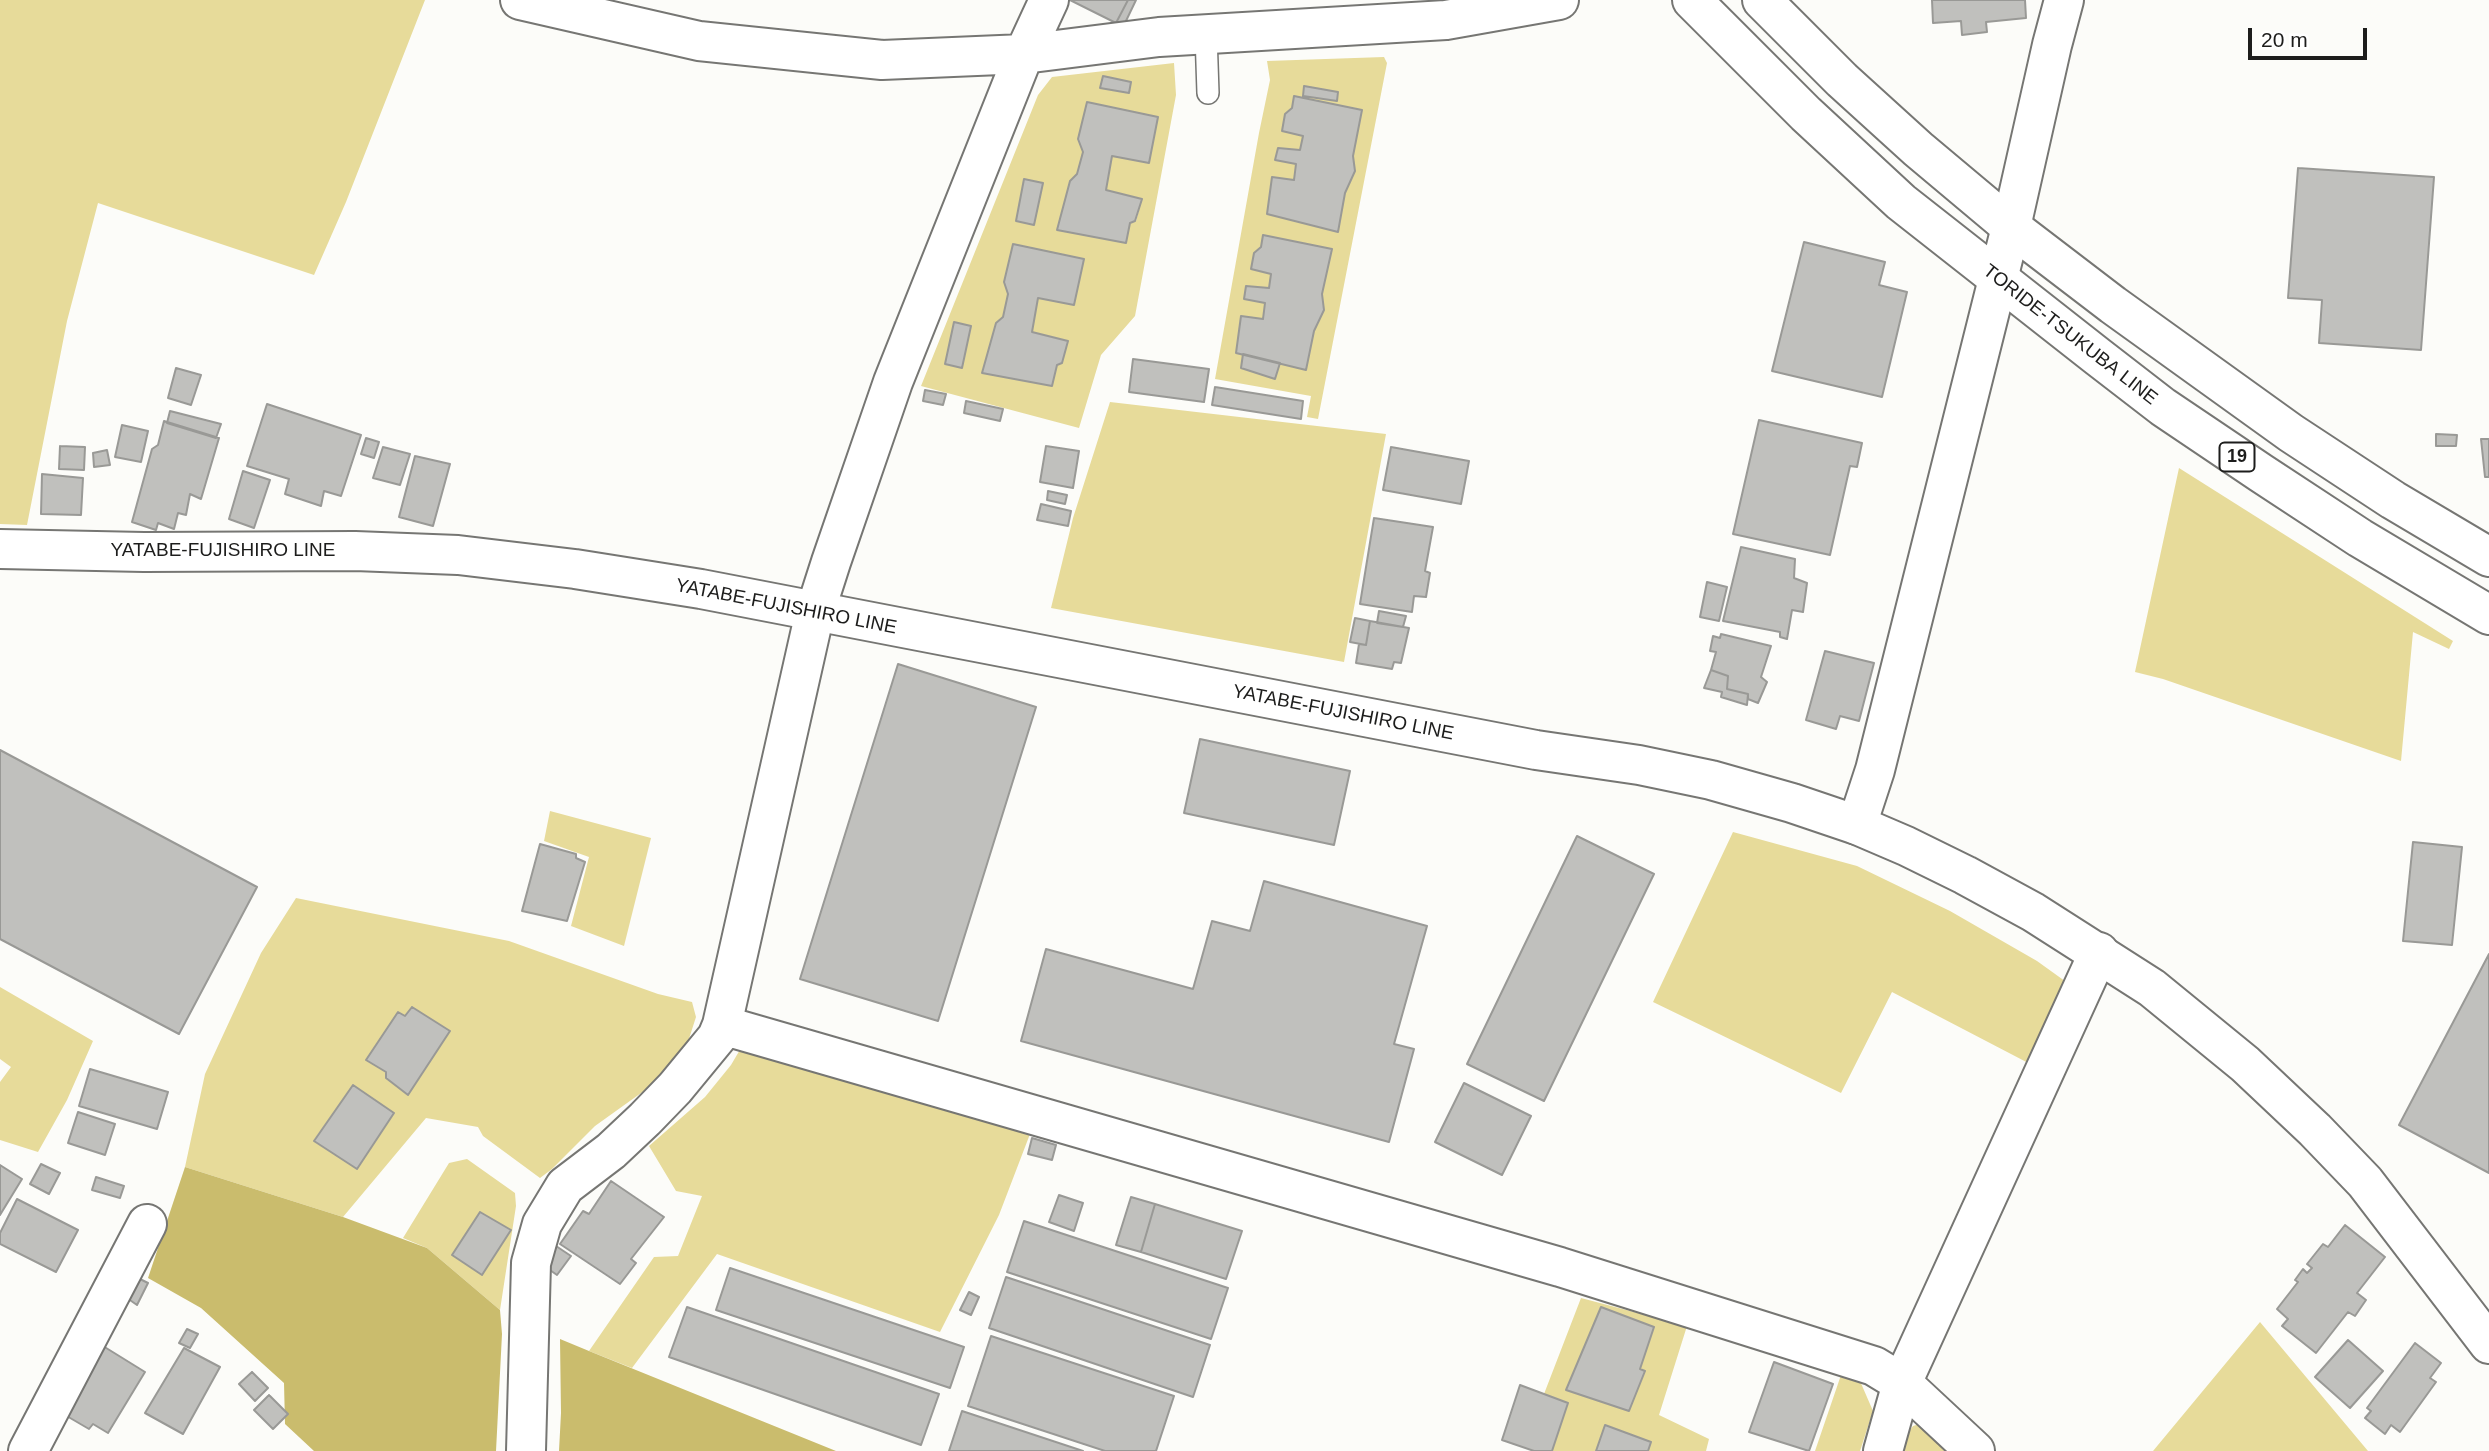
<!DOCTYPE html>
<html>
<head>
<meta charset="utf-8">
<style>
  body { margin:0 }
  #map { position:relative; width:2489px; height:1451px; overflow:hidden; background:#fcfcf9; font-family:Arial,sans-serif }
  canvas { display:block }
  .scale { position:absolute; left:2248px; top:28px; width:119px; height:32px; box-sizing:border-box; border:4px solid #1d1d1c; border-top:0; padding-left:9px; font-size:21px; line-height:24px; white-space:nowrap; color:#1d1d1c; -webkit-text-stroke:5px #fff; paint-order:stroke }
</style>
</head>
<body>
<div id="map">
<canvas width="2489" height="1451"></canvas>
<div class="scale">20 m</div>
</div>
<script>
const c = document.querySelector('canvas').getContext('2d');
c.lineJoin = 'round';
function paint(path, color) {
  c.fillStyle = color;
  c.fill(path, 'evenodd');
}
function poly(rows) {
  const path = new Path2D();
  for (const r of rows) {
    path.moveTo(r[0], r[1]);
    for (let i = 2; i < r.length; i += 2) path.lineTo(r[i], r[i + 1]);
  }
  return path;
}
function stroke(path, color, width, dash) {
  c.strokeStyle = color;
  c.lineWidth = width;
  c.lineCap = dash ? 'butt' : 'round';
  c.setLineDash(dash || []);
  c.stroke(path);
}
function write(font, color, halo, rows, align = 'center') {
  c.font = font + ' Arial,sans-serif';
  c.lineWidth = 6;
  c.setLineDash([]);
  c.textBaseline = 'middle';
  c.strokeStyle = halo;
  c.fillStyle = color;
  for (const [text, x, y, turn = 0] of rows) {
    c.save();
    c.translate(x, y);
    c.rotate((+turn || 0) * Math.PI / 180);
    c.textAlign = isNaN(turn) ? turn : align;
    if (halo) c.strokeText(text, 0, 0);
    c.fillText(text, 0, 0);
    c.restore();
  }
}
paint(poly([
  [0,0,425,0,346,202,314,275,98,203,67,321,27,525,0,524],
  [1384,57,1387,63,1318,419,1307,417,1311,396,1215,379,1259,133,1270,80,1267,61],
  [1294,96,1362,110,1353,156,1355,171,1345,193,1337,231,1294,180,1296,164,1275,160,1278,148,1300,150,1303,136,1282,130,1285,114,1292,108],
  [1263,235,1331,249,1322,294,1324,310,1314,331,1306,370,1280,363,1241,368,1243,354,1236,352,1241,316,1263,319,1271,274,1251,269,1254,253,1261,247],
  [1174,63,1176,95,1135,316,1101,355,1079,428,921,386,1038,95,1052,77],
  [1087,102,1158,117,1149,163,1112,156,1106,190,1142,199,1136,221,1130,223,1126,243,1057,230,1070,181,1077,174,1083,152,1078,139],
  [1024,179,1043,184,1034,225,1016,221],
  [1013,245,1084,259,1074,305,1038,298,1032,332,1068,342,1062,363,1057,365,1052,386,983,373,996,324,1003,317,1008,294,1004,282],
  [954,322,971,326,961,368,945,363],
  [1110,402,1386,434,1344,662,1051,608,1073,518],
  [2179,468,2453,641,2449,649,2413,632,2401,761,2163,679,2135,672],
  [550,811,651,838,624,946,571,926,589,857,544,841],
  [1733,832,1857,866,1950,911,2037,961,2069,984,2034,1066,1892,992,1841,1093,1653,1002],
  [296,898,509,941,658,994,692,1002,696,1017,687,1045,669,1073,595,1126,552,1169,540,1178,483,1136,478,1127,426,1118,343,1217,185,1167,205,1074,261,953],
  [412,1007,450,1031,408,1095,386,1078,386,1072,366,1060,398,1012,405,1016],
  [353,1085,394,1113,357,1169,314,1140],
  [0,987,93,1041,67,1100,38,1152,0,1140,0,1082,11,1067,0,1059],
  [741,1048,1030,1134,999,1215,940,1332,717,1254,632,1368,589,1351,654,1257,678,1256,702,1196,676,1191,649,1146,705,1097,731,1065],
  [467,1159,515,1193,516,1206,500,1310,427,1248,403,1238,449,1163],
  [1581,1298,1687,1326,1659,1415,1709,1439,1706,1451,1648,1451,1651,1442,1606,1425,1596,1451,1552,1451,1568,1403,1544,1394],
  [1601,1307,1654,1327,1640,1369,1566,1390],
  [2260,1322,2368,1451,2153,1451],
  [1841,1375,1860,1381,1873,1411,1861,1448,1860,1451,1815,1451],
  [1926,1422,1960,1451,1902,1451,1905,1437,1913,1426]
]), '#e7db9a');
paint(poly([
  [185,1167,343,1217,427,1248,500,1310,502,1334,496,1451,314,1451,285,1424,284,1383,201,1308,148,1278],
  [560,1339,589,1351,836,1451,559,1451,561,1413]
]), '#cabc6d');
const building = poly([
  [1070,0,1128,0,1116,23,1070,0],
  [1128,0,1136,0,1125,23,1116,23,1128,0],
  [1932,0,2025,0,2026,18,1986,22,1987,32,1962,35,1961,21,1933,23,1932,0],
  [1103,76,1131,82,1129,93,1100,88,1103,76],
  [1304,86,1338,92,1337,101,1303,96,1304,86],
  [1294,96,1362,110,1353,156,1355,171,1345,193,1338,232,1267,214,1272,177,1294,180,1296,164,1275,160,1278,148,1300,150,1303,136,1282,131,1285,114,1292,108,1294,96],
  [1087,102,1158,117,1149,163,1112,156,1106,190,1142,199,1135,221,1130,223,1126,243,1057,230,1070,181,1077,174,1083,152,1078,139,1087,102],
  [2298,168,2434,177,2421,350,2319,343,2322,300,2288,298,2298,168],
  [1024,179,1043,183,1034,225,1016,221,1024,179],
  [1263,235,1332,249,1322,294,1324,310,1314,331,1306,370,1236,353,1241,316,1263,319,1265,303,1244,299,1246,286,1269,288,1271,274,1251,269,1254,253,1261,247,1263,235],
  [1804,242,1885,262,1879,285,1907,292,1882,397,1772,371,1804,242],
  [1013,244,1084,259,1074,305,1038,298,1032,332,1068,341,1062,363,1057,365,1052,386,982,373,996,323,1003,317,1008,294,1004,282,1013,244],
  [954,322,971,326,962,368,945,364,954,322],
  [1243,354,1280,363,1275,379,1241,368,1243,354],
  [1133,359,1209,369,1204,402,1129,392,1133,359],
  [176,368,201,375,191,405,168,398,176,368],
  [1215,387,1303,401,1301,419,1212,405,1215,387],
  [925,390,946,394,943,405,923,401,925,390],
  [966,401,1003,409,1000,421,964,413,966,401],
  [267,404,361,435,341,496,324,491,321,506,285,494,289,479,247,466,267,404],
  [170,411,221,424,216,438,167,423,170,411],
  [1759,420,1862,443,1857,467,1850,466,1830,555,1733,534,1759,420],
  [164,421,219,438,201,499,190,494,186,515,178,513,174,529,158,523,156,530,132,522,152,449,158,445,164,421],
  [122,425,148,431,141,462,115,457,122,425],
  [2436,434,2457,435,2456,446,2436,446,2436,434],
  [366,438,379,442,374,458,361,454,366,438],
  [2481,439,2489,439,2489,477,2485,477,2481,439],
  [60,446,85,447,84,470,59,469,60,446],
  [1046,446,1079,451,1073,488,1040,482,1046,446],
  [383,447,410,454,400,485,373,478,383,447],
  [1391,447,1469,461,1461,504,1383,490,1391,447],
  [107,450,110,465,94,467,93,453,107,450],
  [415,456,450,464,433,526,399,517,415,456],
  [243,471,270,480,254,528,229,519,243,471],
  [42,474,83,478,81,515,41,514,42,474],
  [1048,491,1067,495,1065,504,1047,500,1048,491],
  [1041,504,1071,511,1068,526,1037,520,1041,504],
  [1374,518,1433,527,1425,571,1430,573,1426,597,1414,596,1412,612,1360,604,1374,518],
  [1741,547,1795,559,1794,578,1807,583,1803,612,1792,610,1787,639,1780,637,1780,632,1723,621,1741,547],
  [1707,582,1727,587,1719,621,1700,617,1707,582],
  [1379,611,1406,616,1403,627,1377,623,1379,611],
  [1355,618,1370,621,1366,645,1350,642,1355,618],
  [1370,621,1409,628,1401,663,1394,662,1392,669,1356,663,1359,644,1366,645,1370,621],
  [1721,634,1771,646,1761,677,1767,682,1758,703,1748,699,1748,694,1727,689,1728,676,1711,670,1716,652,1710,651,1713,636,1720,638,1721,634],
  [1825,651,1874,663,1859,721,1840,716,1836,729,1806,720,1825,651],
  [898,664,1036,707,938,1021,800,979,898,664],
  [1711,670,1728,676,1727,689,1748,694,1747,705,1721,697,1722,692,1704,688,1711,670],
  [1200,739,1350,771,1334,845,1184,813,1200,739],
  [0,750,257,887,179,1034,0,939,0,750],
  [1577,836,1654,874,1544,1101,1467,1064,1577,836],
  [2413,842,2462,847,2452,945,2403,941,2413,842],
  [540,844,576,854,576,858,585,862,567,921,522,911,540,844],
  [1264,881,1427,926,1394,1044,1414,1049,1389,1142,1021,1041,1046,949,1193,989,1212,921,1250,931,1264,881],
  [2489,954,2489,1173,2399,1125,2489,954],
  [412,1007,450,1031,408,1095,386,1078,386,1072,366,1060,398,1012,405,1016,412,1007],
  [90,1069,168,1092,157,1129,79,1106,90,1069],
  [1464,1083,1531,1116,1502,1175,1435,1142,1464,1083],
  [353,1085,394,1113,357,1169,314,1141,353,1085],
  [78,1112,115,1124,105,1155,68,1143,78,1112],
  [1032,1138,1056,1145,1052,1160,1028,1154,1032,1138],
  [41,1164,60,1173,49,1194,30,1184,41,1164],
  [0,1165,22,1179,0,1215,0,1165],
  [96,1177,124,1186,120,1198,92,1190,96,1177],
  [611,1181,664,1217,631,1259,636,1263,620,1284,560,1244,583,1211,589,1214,611,1181],
  [1059,1195,1083,1203,1074,1231,1049,1222,1059,1195],
  [1131,1197,1155,1204,1141,1252,1116,1245,1131,1197],
  [17,1199,78,1230,56,1272,0,1244,0,1233,17,1199],
  [1155,1204,1242,1231,1226,1279,1141,1252,1155,1204],
  [480,1212,511,1230,482,1275,452,1255,480,1212],
  [1024,1221,1228,1288,1211,1339,1007,1272,1024,1221],
  [2345,1225,2385,1257,2357,1293,2366,1300,2355,1316,2348,1312,2316,1353,2282,1326,2288,1319,2277,1309,2298,1282,2295,1280,2303,1269,2307,1273,2312,1268,2307,1264,2323,1244,2328,1247,2345,1225],
  [553,1244,571,1256,557,1275,540,1263,553,1244],
  [730,1268,964,1347,950,1388,716,1310,730,1268],
  [1006,1277,1210,1345,1193,1397,989,1328,1006,1277],
  [138,1278,148,1283,137,1305,127,1298,138,1278],
  [969,1292,979,1297,971,1315,960,1310,969,1292],
  [687,1307,939,1394,921,1445,669,1357,687,1307],
  [1601,1307,1654,1327,1640,1369,1645,1371,1629,1411,1566,1390,1601,1307],
  [187,1329,198,1334,190,1348,179,1343,187,1329],
  [991,1336,1174,1396,1156,1451,1105,1451,968,1406,991,1336],
  [2348,1340,2383,1371,2350,1408,2315,1377,2348,1340],
  [2415,1343,2441,1363,2430,1378,2436,1382,2400,1432,2391,1425,2385,1434,2365,1418,2371,1411,2367,1408,2415,1343],
  [103,1346,145,1372,108,1433,93,1424,89,1429,65,1415,103,1346],
  [184,1348,220,1367,183,1434,145,1413,184,1348],
  [1774,1362,1833,1384,1809,1451,1749,1432,1774,1362],
  [252,1372,268,1388,255,1401,239,1384,252,1372],
  [1520,1385,1568,1403,1552,1451,1534,1451,1502,1440,1520,1385],
  [269,1395,288,1414,273,1429,254,1410,269,1395],
  [962,1411,1083,1451,949,1451,962,1411],
  [1605,1425,1651,1442,1648,1451,1596,1451,1605,1425]
]);
paint(building, '#c0c0bd');
stroke(building, '#999996', 2);
const service = poly([
  [1206,34,1208,93]
]);
const minor = poly([
  [520,0,699,41,882,60,1024,54,1159,37,1446,20,1559,0],
  [2011,227,2052,45,2064,0],
  [722,1025,1560,1267,1874,1366,1902,1383,1975,1451],
  [28,1451,147,1224],
  [526,1451,531,1263,542,1224,565,1186,611,1151,645,1119,675,1088,717,1037,722,1025,815,612,831,562,893,382,1024,54,1049,0],
  [1883,1451,1902,1383,2099,952]
]);
const tertiary = poly([
  [1857,825,1875,770,2011,227]
]);
const secondary = poly([
  [0,549,144,552,355,551,458,555,575,569,701,589,1536,750,1639,765,1711,780,1792,803,1857,825,1906,846,1965,875,2033,912,2152,988,2245,1064,2315,1130,2365,1182,2489,1344]
]);
const primary = poly([
  [1692,0,1806,114,1901,202,2097,356,2163,407,2261,473,2360,538,2489,615],
  [1762,0,1842,80,1918,149,2011,227,2113,305,2291,433,2393,500,2489,557]
]);
stroke(service, '#767673', 24);
stroke(minor, '#767673', 42);
stroke(tertiary, '#767673', 42);
stroke(secondary, '#767673', 42);
stroke(primary, '#767673', 42);
stroke(service, '#fff', 21);
stroke(minor, '#fff', 38);
stroke(tertiary, '#fff', 38);
stroke(secondary, '#fff', 38);
stroke(primary, '#fff', 38);
for (const [x, y, w] of [
  [2237,457,35]
]) {
  const box = new Path2D();
  box.roundRect(x - w / 2, y - 14.5, w, 29, 5);
  c.fillStyle = '#fff';
  c.fill(box);
  stroke(box, '#1d1d1c', 2);
}
write('bold 18px', '#1d1d1c', null, [
  ["19",2237,457]
]);
write('19px', '#1d1d1c', '#fff', [
  ["TORIDE-TSUKUBA LINE",2070,335,38],
  ["YATABE-FUJISHIRO LINE",223,551],
  ["YATABE-FUJISHIRO LINE",786,607,11],
  ["YATABE-FUJISHIRO LINE",1343,713,11]
]);
</script>
</body>
</html>
